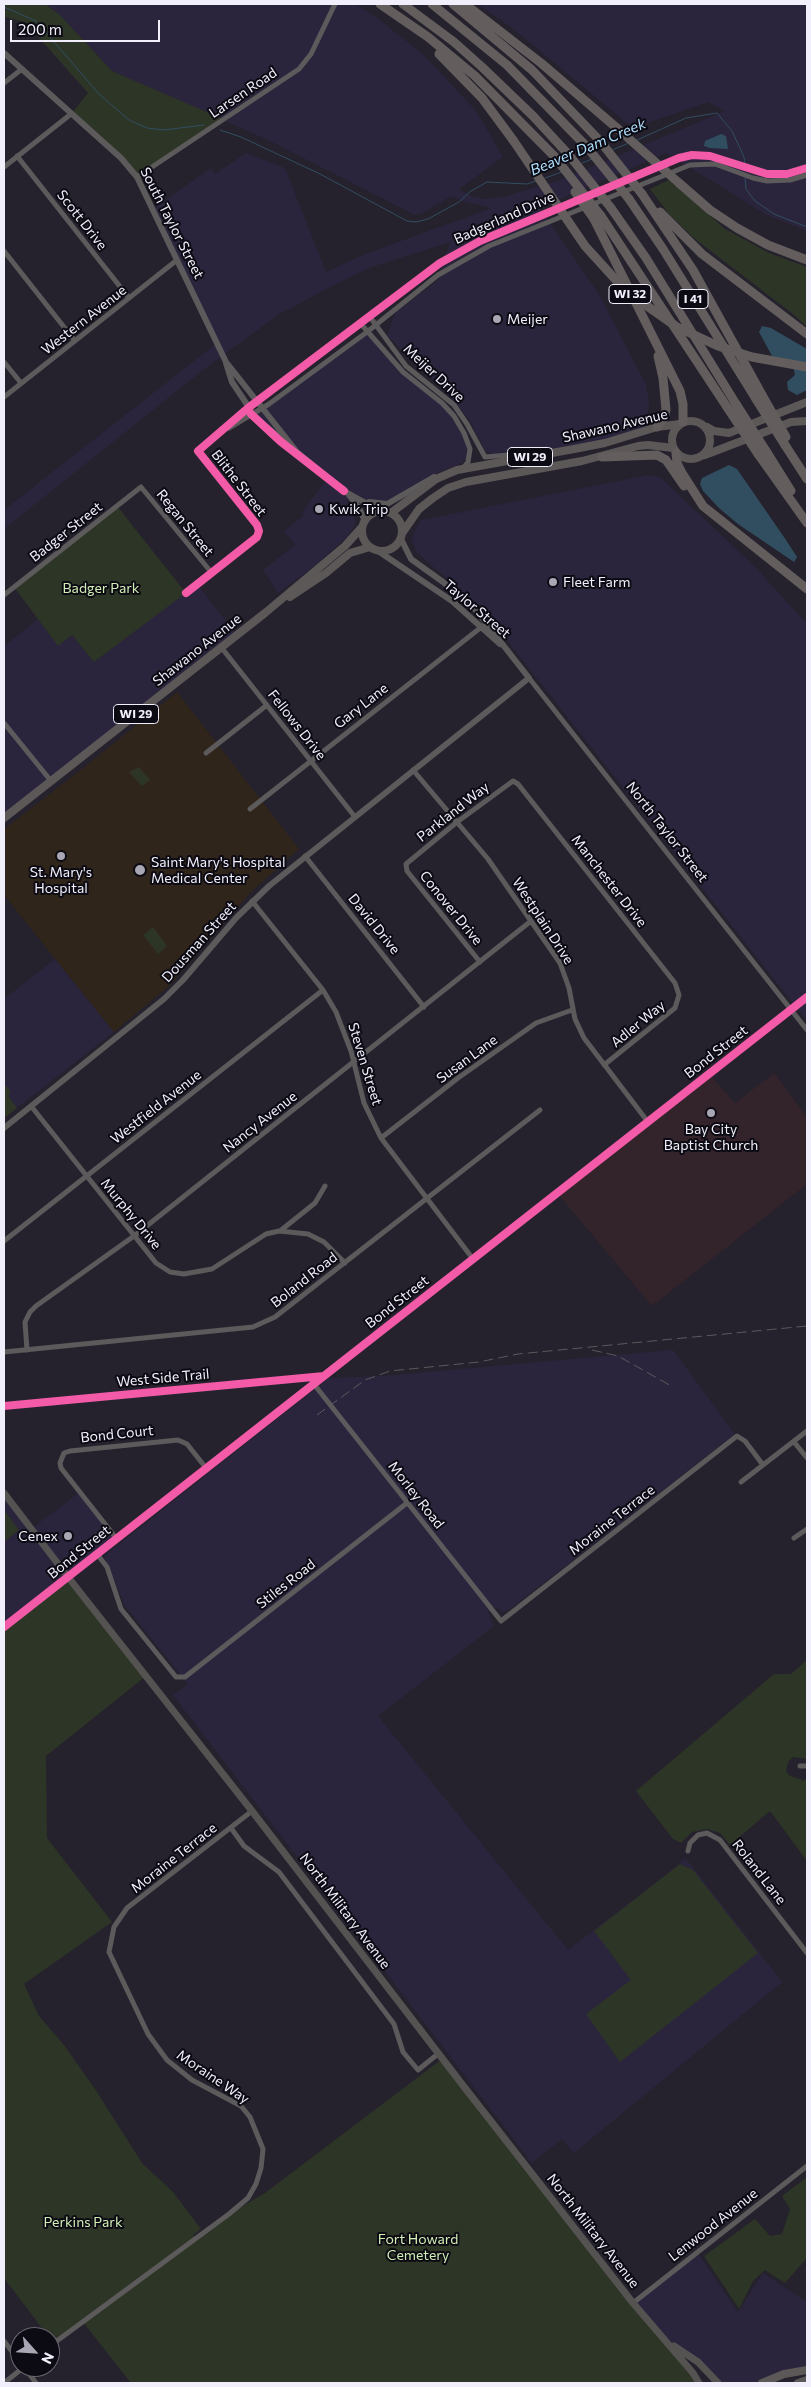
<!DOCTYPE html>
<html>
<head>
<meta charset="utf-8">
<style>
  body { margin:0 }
  #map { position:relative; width:811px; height:2387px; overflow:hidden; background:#25222d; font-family:Commissioner,sans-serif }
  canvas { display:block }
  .frame { position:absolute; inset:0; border:5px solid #f1effc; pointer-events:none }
  .north { position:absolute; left:10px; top:2327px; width:50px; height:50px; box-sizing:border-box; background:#0c0a12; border:1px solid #686670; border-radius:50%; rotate:116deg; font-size:14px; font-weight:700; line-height:20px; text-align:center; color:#f1effc }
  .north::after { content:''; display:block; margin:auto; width:18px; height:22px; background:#aaa7b4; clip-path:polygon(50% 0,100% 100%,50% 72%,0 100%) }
  .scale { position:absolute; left:10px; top:20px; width:150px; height:22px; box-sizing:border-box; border:2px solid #f1effc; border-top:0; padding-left:6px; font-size:15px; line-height:18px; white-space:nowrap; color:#f1effc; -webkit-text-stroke:4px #0c0a12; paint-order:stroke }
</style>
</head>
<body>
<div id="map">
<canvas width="811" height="2387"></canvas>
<div class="frame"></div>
<div class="north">N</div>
<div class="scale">200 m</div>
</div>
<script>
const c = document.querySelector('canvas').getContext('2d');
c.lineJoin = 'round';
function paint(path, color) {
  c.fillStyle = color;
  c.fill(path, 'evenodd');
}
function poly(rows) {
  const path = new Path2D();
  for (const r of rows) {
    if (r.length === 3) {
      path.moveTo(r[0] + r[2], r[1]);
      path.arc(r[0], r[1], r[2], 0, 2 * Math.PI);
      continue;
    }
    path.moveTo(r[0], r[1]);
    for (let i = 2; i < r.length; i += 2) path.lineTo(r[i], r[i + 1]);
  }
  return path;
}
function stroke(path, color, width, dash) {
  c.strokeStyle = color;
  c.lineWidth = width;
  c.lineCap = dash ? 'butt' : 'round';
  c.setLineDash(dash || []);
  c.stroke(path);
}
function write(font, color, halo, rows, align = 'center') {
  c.font = font + ' Commissioner,sans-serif';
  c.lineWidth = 4;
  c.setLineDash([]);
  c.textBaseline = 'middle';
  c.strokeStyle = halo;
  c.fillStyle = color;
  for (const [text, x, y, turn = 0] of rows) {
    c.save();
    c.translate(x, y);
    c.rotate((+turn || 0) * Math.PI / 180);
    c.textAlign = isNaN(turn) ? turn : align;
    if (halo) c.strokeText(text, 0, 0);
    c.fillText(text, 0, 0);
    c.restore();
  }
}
paint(poly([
  [45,4,355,4,376,17,425,56,476,111,503,157,459,189,471,196,484,199,503,197,560,180,725,111,708,102,633,128,511,27,477,4,807,4,807,231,767,215,666,153,540,208,600,296,646,385,649,402,646,430,574,449,494,455,485,450,468,418,441,387,387,336,395,313,437,281,450,242,369,268,336,284,278,315,203,370,4,529,4,510,217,343,153,209,211,168,215,174,246,153,285,168,326,272,365,254,492,208,465,202,451,196,423,213,415,215,268,140,112,71,60,15],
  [367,332,403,372,442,403,459,426,468,450,468,457,462,463,437,473,388,500,386,511,380,511,353,496,347,501,356,523,348,536,316,565,278,593,263,570,295,545,284,531,304,515,302,512,328,478,251,414],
  [649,475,660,477,755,567,807,624,807,1021,498,629,475,603,416,552,412,541,414,532,421,520],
  [197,584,237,635,4,818,4,646,38,619,58,646,72,635,94,662],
  [55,959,114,1032,17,1108,4,1090,4,999],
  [673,1350,735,1434,510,1609,503,1612,496,1607,488,1612,494,1626,378,1716,568,1950,680,1864,683,1859,688,1861,782,1982,574,2153,562,2139,532,2163,173,1695,188,1684,125,1606,104,1556,329,1378,383,1376],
  [80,1492,116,1538,4,1627,4,1493,31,1529],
  [697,2252,738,2312,763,2273,807,2302,807,2370,762,2383,718,2383,698,2362,667,2342,633,2303]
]), '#2a253c');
paint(poly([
  [774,1073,807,1117,807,1184,652,1306,557,1193,709,1074,735,1103]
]), '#33232a');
paint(poly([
  [177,692,299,849,252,891,170,985,114,1032,4,895,4,829,77,773]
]), '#30251b');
paint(poly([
  [4,4,45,4,60,15,112,71,223,119,137,177,71,114,88,93,25,22,4,17],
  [669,180,725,229,769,253,807,267,807,327,793,314,695,239,669,214,650,189],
  [117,506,186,593,94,662,72,635,58,646,14,587],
  [139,767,150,780,142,786,129,772],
  [153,927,167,946,158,954,143,935],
  [4,1084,10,1090,9,1097,17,1108,4,1118],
  [4,1510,19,1530,4,1542],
  [68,1577,146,1676,46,1756,47,1838,112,1922,24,1984,39,2016,64,2045,95,2089,142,2163,173,2192,201,2229,193,2235,195,2238,229,2214,265,2193,442,2059,699,2383,131,2383,83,2322,54,2344,4,2278,4,1627],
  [807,1660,807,1759,793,1757,788,1762,786,1771,790,1776,800,1779,803,1781,807,1778,807,1861,770,1811,730,1845,720,1833,707,1829,692,1832,681,1843,673,1839,636,1791,774,1674,791,1674],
  [680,1864,693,1870,758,1953,620,2062,586,2014,631,1980,594,1931],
  [807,2177,806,2259,785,2283,765,2270,753,2281,739,2309,704,2256,755,2219,770,2236,782,2234,790,2209,782,2196]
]), '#2d3526');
paint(poly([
  [721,134,726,136,728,149,710,148,704,146,705,141],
  [762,326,771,328,807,349,807,390,797,395,788,390,787,382,795,375,792,361,772,356,759,332],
  [729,465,737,469,786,540,797,557,794,562,738,524,719,508,703,491,700,484,702,478]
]), '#314e61');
stroke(poly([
  [4,7,36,21,99,94,129,120,147,128,164,130,204,125],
  [220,130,241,137,320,174,407,221,416,222,428,219,459,202,471,191,487,182,527,184,536,181],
  [637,140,686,118,717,113,732,131,744,157,745,165],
  [612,150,629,143],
  [582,163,592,159],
  [745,177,746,189,755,201,774,214,807,227],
  [545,178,562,172]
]), '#314e61', 1);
stroke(poly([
  [4,83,22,69],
  [17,156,129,298],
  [4,167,71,114],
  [137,177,299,69,311,54,335,4],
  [4,251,75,341],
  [370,317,406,366,454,405,467,424,485,457,544,452],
  [361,324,403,372,442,403,454,416,464,433,470,449,468,462,463,468],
  [4,362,21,383],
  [4,397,177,260],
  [229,428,269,404,367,332,438,275,489,246,690,165,715,164,753,178,767,181,790,180,807,175],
  [186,593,257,537,259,531,257,525,198,451,248,408,440,263,480,241,679,158,692,155,710,156,767,174,787,174,807,168],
  [4,595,141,487,211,572],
  [221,647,355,817],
  [529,678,807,1030],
  [4,723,51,781],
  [206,753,267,705],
  [413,770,488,859,560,963,569,988,575,1019,584,1038,648,1122],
  [250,809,484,625],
  [305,856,424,1007],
  [252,901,323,990,336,1012,351,1051,364,1103,381,1138,473,1259],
  [480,962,407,871,406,864,457,822,513,781,518,784,675,983,679,995,675,1008,604,1065],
  [31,1106,156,1263,170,1272,184,1274,212,1269,266,1234,279,1231,308,1234,324,1242,345,1263],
  [381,1138,458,1078,536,1023,572,1010],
  [280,1231,315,1203,325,1186],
  [4,1241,323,990],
  [27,1350,25,1322,30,1312,36,1306,134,1236,531,921],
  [4,1352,253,1327,275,1317,540,1110],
  [313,1383,501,1621,737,1436,745,1441,763,1465],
  [794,1442,807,1458],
  [741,1482,807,1431],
  [116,1538,61,1468,60,1463,64,1453,70,1451,178,1440,187,1444,206,1468],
  [794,1538,807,1529],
  [97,1554,107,1567,121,1609,176,1677,185,1677,407,1503],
  [4,1627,807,997],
  [800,1766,807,1766],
  [231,1828,244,1846,279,1872,394,2024,403,2052,418,2070,439,2053],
  [688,1851,690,1843,698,1835,707,1833,720,1840,807,1953],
  [633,2303,807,2166],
  [4,2341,20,2362],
  [50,2346,229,2214,248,2198,256,2184,261,2168,263,2149,250,2117,241,2106,192,2080,167,2060,148,2034,109,1952,114,1927,127,1908,252,1811],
  [24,2367,36,2383],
  [4,2383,24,2367]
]), '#5c5a5b', 5);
stroke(poly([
  [4,53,121,158,137,177,226,362,297,452],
  [226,363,232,382,256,418,344,491,380,511],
  [349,495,359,508,365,521],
  [369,502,387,504,434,477],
  [378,551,452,601,500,644],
  [4,1128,164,999,183,980,236,918,269,886,529,678,474,608,443,582,411,559,401,539]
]), '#5c5a5b', 6);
stroke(poly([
  [4,1493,68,1577,252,1811,465,2088,633,2303,693,2373,699,2383],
  [674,2346,698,2362,718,2383]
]), '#555252', 7);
stroke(poly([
  [691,440,19],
  [707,427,714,431,729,433,807,402],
  [705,455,791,422,807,421],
  [382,531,20],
  [391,513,436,479,457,470,574,449,605,443,657,427,680,424],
  [403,532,419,509,433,498,448,488,466,482,582,461,638,446,648,445,673,448],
  [290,597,326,573,350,553,370,547],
  [4,818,265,613,345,546,362,527],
  [762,2383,784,2374,807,2370],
  [798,2383,807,2380]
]), '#5d5858', 8);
stroke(poly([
  [380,4,428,37,475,76,554,156],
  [403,4,454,42,482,67,533,116,569,155],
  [432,4,507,65,587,147],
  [453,4,532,70,600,141],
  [465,4,541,63,618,129],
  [439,54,482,98,513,140],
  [679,183,710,210,737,228,768,245,807,260],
  [642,194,693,270,762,395],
  [629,199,663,249,756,399],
  [611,208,646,258,736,404],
  [660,212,702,254,807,334],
  [601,216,727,407],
  [594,219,680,391,683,404,683,422],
  [657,427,664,418,666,410,663,378,658,356],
  [785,445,807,479],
  [766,451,791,491],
  [676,453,677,463,682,473,703,506,807,589],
  [758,454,807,523],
  [602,457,657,455,666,460,684,486]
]), '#635e5d', 9);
stroke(poly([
  [592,1350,618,1356,673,1387],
  [317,1415,365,1380,390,1371,479,1362,518,1354,807,1326]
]), '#5c595d', 1, [10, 5]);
stroke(poly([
  [618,129,679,183],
  [513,140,585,246,615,279,640,301,677,327,718,346,752,357,807,367],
  [600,141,642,194],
  [587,147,629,199],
  [569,155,611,208],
  [554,156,601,216],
  [575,192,594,219],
  [762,395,786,437],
  [756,399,785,445],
  [736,404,766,451],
  [727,407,758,454]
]), '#635e5d', 9);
stroke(poly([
  [251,414,280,441,344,491],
  [186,593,257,537,259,531,257,525,198,451,248,408,440,263,480,241,679,158,692,155,710,156,767,174,787,174,807,168],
  [4,1406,324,1376],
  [4,1627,807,997]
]), '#f35aa7', 8);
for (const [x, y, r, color] of [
  [497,319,5,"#aaa7b4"],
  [319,509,5,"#aaa7b4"],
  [553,582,5,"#aaa7b4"],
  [61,856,5,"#aaa7b4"],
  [140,870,6,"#aaa7b4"],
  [711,1113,5,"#aaa7b4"],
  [68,1536,5,"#aaa7b4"]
]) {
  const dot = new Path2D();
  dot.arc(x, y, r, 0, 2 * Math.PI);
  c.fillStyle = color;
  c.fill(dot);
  stroke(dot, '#0c0a12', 2);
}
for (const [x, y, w] of [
  [630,294,42],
  [693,299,30],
  [530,457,45],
  [136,714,45]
]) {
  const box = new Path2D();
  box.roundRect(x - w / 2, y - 9.5, w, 19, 4);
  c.fillStyle = '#0c0a12';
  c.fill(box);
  stroke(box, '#f1effc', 1);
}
write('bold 12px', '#f1effc', null, [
  ["WI 32",630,294],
  ["I 41",693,299],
  ["WI 29",530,457],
  ["WI 29",136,714]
]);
write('14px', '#f1effc', '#0c0a12', [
  ["Larsen Road",243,93,-34],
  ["Badgerland Drive",504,218,-24],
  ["Scott Drive",82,220,52],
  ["South Taylor Street",172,223,63],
  ["Western Avenue",84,320,-38],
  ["Meijer Drive",434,373,43],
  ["Shawano Avenue",615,426,-13],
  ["Blithe Street",239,483,52],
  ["Regan Street",185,523,51],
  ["Badger Street",66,532,-38],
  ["Taylor Street",477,609,40],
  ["Shawano Avenue",197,650,-38],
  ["Gary Lane",361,706,-38],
  ["Fellows Drive",297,725,52],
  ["Parkland Way",453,812,-38],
  ["North Taylor Street",667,832,52],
  ["Manchester Drive",609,881,52],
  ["Conover Drive",451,908,51],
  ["Westplain Drive",543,921,57],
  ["David Drive",374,924,51],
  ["Dousman Street",199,942,-48],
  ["Adler Way",638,1024,-39],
  ["Bond Street",716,1052,-38],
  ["Susan Lane",467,1059,-36],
  ["Steven Street",365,1064,73],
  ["Westfield Avenue",156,1107,-38],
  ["Nancy Avenue",260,1122,-38],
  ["Murphy Drive",131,1214,51],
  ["Boland Road",304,1280,-38],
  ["Bond Street",397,1302,-38],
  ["West Side Trail",163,1378,-5],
  ["Bond Court",117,1434,-6],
  ["Morley Road",416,1495,52],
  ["Moraine Terrace",612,1520,-38],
  ["Bond Street",79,1552,-39],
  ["Stiles Road",286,1584,-38],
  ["Moraine Terrace",174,1858,-38],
  ["Roland Lane",759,1872,52],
  ["North Military Avenue",345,1911,53],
  ["Moraine Way",213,2077,34],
  ["Lenwood Avenue",713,2225,-38],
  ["North Military Avenue",593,2231,52]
]);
write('14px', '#f1effc', '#0c0a12', [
  ["Meijer",507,319],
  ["Kwik Trip",329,509],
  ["Fleet Farm",563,582],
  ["Saint Mary's Hospital",151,862],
  ["Medical Center",151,878],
  ["St. Mary's",61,872,"center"],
  ["Hospital",61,888,"center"],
  ["Bay City",711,1129,"center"],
  ["Baptist Church",711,1145,"center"],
  ["Cenex",58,1536,"right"]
], 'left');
write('14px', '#d1eeb6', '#0c0a12', [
  ["Badger Park",101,588],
  ["Perkins Park",83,2222],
  ["Fort Howard",418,2239],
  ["Cemetery",418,2255]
]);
write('italic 15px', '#afddfc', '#0c0a12', [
  ["Beaver Dam Creek",588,147,-23]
]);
</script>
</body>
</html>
